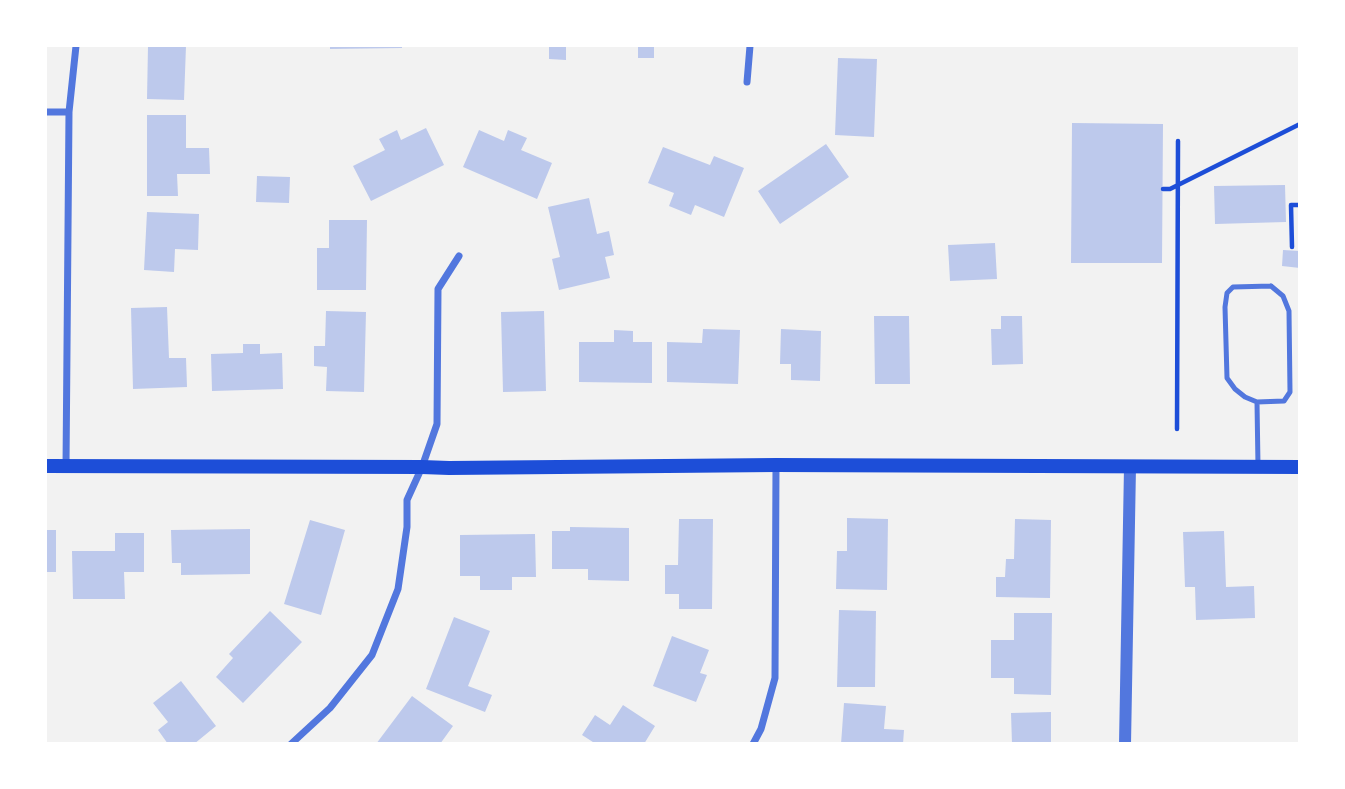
<!DOCTYPE html>
<html>
<head>
<meta charset="utf-8">
<style>
  body { margin:0 }
  #map { position:relative; width:1345px; height:789px; overflow:hidden; background:#f2f2f2; font-family:Karla,sans-serif }
  canvas { display:block }
  .frame { position:absolute; inset:0; border:47px solid #fff; pointer-events:none }
</style>
</head>
<body>
<div id="map">
<canvas width="1345" height="789"></canvas>
<div class="frame"></div>
</div>
<script>
const c = document.querySelector('canvas').getContext('2d');
c.lineJoin = 'round';
function paint(path, color) {
  c.fillStyle = color;
  c.fill(path, 'evenodd');
}
function poly(rows) {
  const path = new Path2D();
  for (const r of rows) {
    path.moveTo(r[0], r[1]);
    for (let i = 2; i < r.length; i += 2) path.lineTo(r[i], r[i + 1]);
  }
  return path;
}
function stroke(path, color, width, dash) {
  c.strokeStyle = color;
  c.lineWidth = width;
  c.lineCap = dash ? 'butt' : 'round';
  c.setLineDash(dash || []);
  c.stroke(path);
}
paint(poly([
  [148,46,186,46,184,100,147,99],
  [330,46,402,46,402,48,330,49],
  [549,46,566,46,566,60,549,59],
  [638,46,654,46,654,58,638,58],
  [838,58,877,59,874,137,835,135],
  [147,115,186,115,186,148,209,148,210,174,177,174,178,196,147,196],
  [1072,123,1163,124,1162,263,1071,263],
  [426,128,444,165,371,201,353,166,385,150,379,139,397,130,401,140],
  [479,130,504,141,508,130,527,138,521,150,552,163,537,199,463,167],
  [826,144,849,177,780,224,758,191],
  [663,147,710,165,714,156,744,168,724,217,695,205,691,215,669,206,674,193,648,183],
  [257,176,290,177,289,203,256,202],
  [1285,185,1286,222,1215,224,1214,186],
  [589,198,597,234,609,231,614,255,605,257,610,278,559,290,552,259,560,257,548,207],
  [147,212,199,214,198,250,175,249,174,272,144,270],
  [329,220,367,220,366,290,317,290,317,248,329,248],
  [995,243,997,279,950,281,948,245],
  [1283,250,1300,251,1300,268,1282,266],
  [167,307,169,358,186,358,187,387,133,389,131,308],
  [326,311,366,312,364,392,326,391,327,367,314,366,314,346,325,346],
  [544,311,546,391,503,392,501,312],
  [874,316,909,316,910,384,875,384],
  [1001,316,1022,316,1023,364,992,365,991,329,1001,329],
  [703,329,740,330,738,384,667,382,667,342,702,343],
  [781,329,821,331,820,381,791,380,791,364,780,364],
  [614,330,633,331,633,342,652,342,652,383,579,382,579,342,614,342],
  [243,344,260,344,260,354,282,353,283,389,212,391,211,354,243,353],
  [847,518,888,519,887,590,836,589,837,551,847,551],
  [679,519,713,519,712,609,679,609,679,594,665,594,665,565,678,565],
  [1015,519,1051,520,1050,598,996,597,996,577,1005,577,1006,559,1014,559],
  [310,520,345,530,321,615,284,604],
  [570,527,629,528,629,581,588,580,588,569,552,569,552,531,570,531],
  [250,529,250,574,181,575,181,563,172,563,171,530],
  [46,530,56,530,56,572,46,572],
  [1224,531,1226,587,1254,586,1255,618,1196,620,1195,587,1185,587,1183,532],
  [115,533,144,533,144,572,124,572,125,599,73,599,72,551,115,551],
  [535,534,536,577,512,577,512,590,480,590,480,576,460,576,460,535],
  [839,610,876,611,875,687,837,687],
  [270,611,302,642,243,703,216,677,233,658,229,654],
  [1014,613,1052,613,1051,695,1014,694,1014,678,991,678,991,640,1014,640],
  [454,617,490,631,468,686,492,695,485,712,426,689],
  [672,636,709,650,700,673,707,675,696,702,653,686],
  [181,681,216,726,194,744,168,744,158,730,168,722,153,703],
  [412,696,453,726,440,744,376,744],
  [844,703,886,706,884,729,904,730,903,744,841,744],
  [623,705,655,726,644,744,596,744,582,735,595,715,610,725],
  [1051,712,1051,744,1012,744,1011,713]
]), '#bdc9ec');
stroke(poly([
  [1163,189,1170,189,1300,124],
  [1292,247,1291,205,1300,205],
  [1177,429,1178,141]
]), '#1d4ed8', 4.5);
stroke(poly([
  [1271,286,1283,296,1289,311,1290,392,1284,401,1257,402,1245,397,1235,389,1227,378,1225,307,1227,293,1233,287,1271,286],
  [1257,402,1258,466]
]), '#5277de', 5);
stroke(poly([
  [747,82,750,46],
  [46,112,69,112],
  [66,466,69,112,76,46],
  [291,744,330,708,372,655,398,589,407,527,407,500,422,467,437,424,438,289,459,256],
  [753,744,761,729,775,678,776,466]
]), '#5277de', 7);
stroke(poly([
  [1125,744,1130,467]
]), '#5277de', 12);
stroke(poly([
  [46,466,422,467,449,468,776,465,1300,467]
]), '#1d4ed8', 14);
</script>
</body>
</html>
